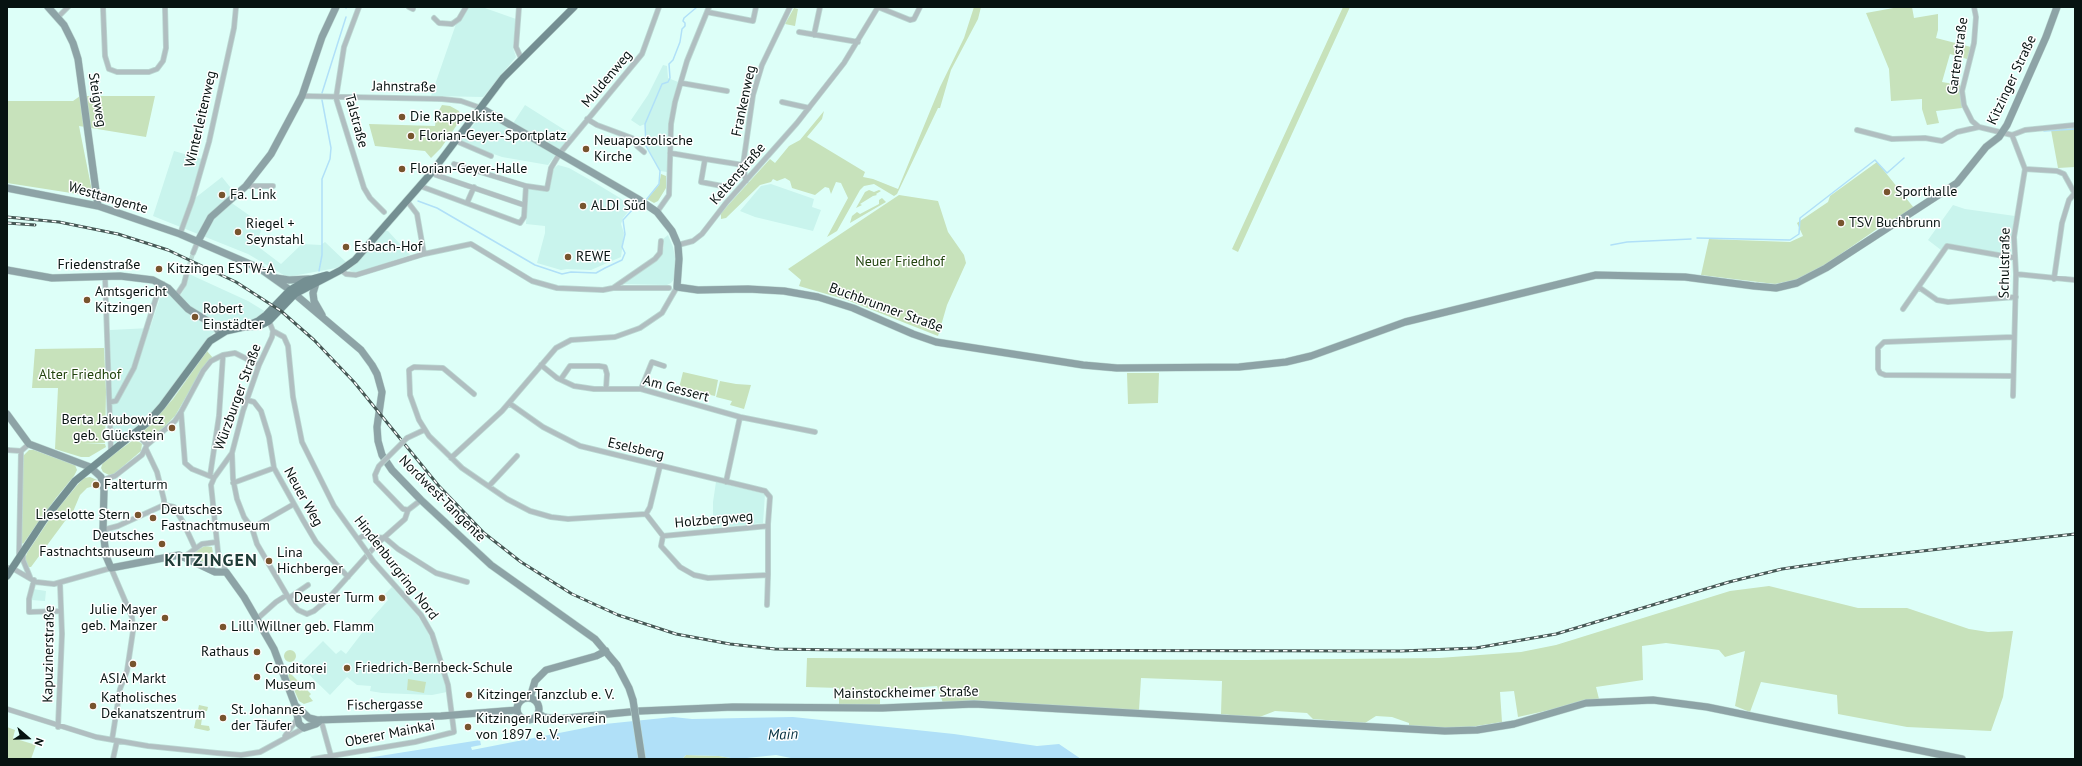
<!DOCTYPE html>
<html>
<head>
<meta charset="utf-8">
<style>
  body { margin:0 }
  #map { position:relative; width:2082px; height:766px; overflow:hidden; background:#ddfff8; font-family:"PT Sans",sans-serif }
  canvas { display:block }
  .frame { position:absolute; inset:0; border:8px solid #071311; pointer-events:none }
  .north { position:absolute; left:8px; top:718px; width:40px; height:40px; -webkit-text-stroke:3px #fff; paint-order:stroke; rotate:110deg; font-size:11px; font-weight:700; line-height:16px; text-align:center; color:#071311 }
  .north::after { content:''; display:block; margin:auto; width:14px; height:18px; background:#071311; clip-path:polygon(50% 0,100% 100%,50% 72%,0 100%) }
</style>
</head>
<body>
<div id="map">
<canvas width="2082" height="766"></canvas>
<div class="frame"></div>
<div class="north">N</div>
</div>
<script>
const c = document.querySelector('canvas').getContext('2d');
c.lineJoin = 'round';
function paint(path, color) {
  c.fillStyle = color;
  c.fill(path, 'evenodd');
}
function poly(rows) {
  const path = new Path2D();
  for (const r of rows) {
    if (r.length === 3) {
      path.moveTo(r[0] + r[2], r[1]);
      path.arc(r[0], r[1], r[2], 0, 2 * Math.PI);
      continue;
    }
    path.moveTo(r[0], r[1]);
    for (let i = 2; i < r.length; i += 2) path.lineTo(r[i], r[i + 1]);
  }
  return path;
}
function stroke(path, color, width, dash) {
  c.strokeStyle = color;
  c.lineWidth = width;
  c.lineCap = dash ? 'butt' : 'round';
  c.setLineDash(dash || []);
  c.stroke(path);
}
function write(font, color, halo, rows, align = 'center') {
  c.font = font + ' "PT Sans",sans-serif';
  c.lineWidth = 3;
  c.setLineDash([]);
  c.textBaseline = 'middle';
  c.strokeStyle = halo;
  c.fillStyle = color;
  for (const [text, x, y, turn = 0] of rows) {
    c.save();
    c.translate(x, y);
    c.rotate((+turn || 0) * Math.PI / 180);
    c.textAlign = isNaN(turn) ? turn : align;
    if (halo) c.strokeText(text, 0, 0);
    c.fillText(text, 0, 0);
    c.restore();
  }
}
paint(poly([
  [467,7,482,7,516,19,513,48,516,57,483,97,431,96,456,24],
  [663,65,667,66,668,78,678,82,669,124,667,172,660,171,646,145,645,124,640,126,631,120,648,95],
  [525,105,571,134,548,165,502,157,460,142,480,117,487,117,510,128],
  [174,151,202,159,190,202,222,177,234,192,226,199,263,225,256,245,281,264,302,244,321,245,325,242,347,263,336,268,287,277,248,254,153,216],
  [558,165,569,168,592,181,620,198,631,208,623,218,621,224,624,233,621,257,591,270,567,269,561,270,537,263,545,233,545,226,526,224,528,189,549,190,553,169],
  [771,184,814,199,812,207,821,210,813,231,755,217,740,211,761,186],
  [1953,205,1965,209,2015,216,2011,239,2011,255,1947,244,1941,250,1928,240],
  [385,231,388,231,410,255,360,272,354,272,349,270],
  [668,235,673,247,676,263,675,278,671,283,667,285,620,284,656,261,662,254,664,247,663,239],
  [189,274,248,301,266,312,251,321,223,326,212,334,162,402,134,430,114,444,111,437,110,330,150,328,163,289,178,300,186,286],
  [716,482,765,494,763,523,713,528,713,502],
  [392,587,417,615,427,630,445,679,447,692,432,695,382,693,370,691,371,686,357,685,347,677,330,695,299,665,323,641,336,654,341,650,346,654,362,633,361,631,388,600,384,595],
  [33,589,46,591,45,601,31,600]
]), '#c9f4ed');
paint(poly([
  [974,7,981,7,978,19,951,70,940,108,938,108,897,194,894,196,874,184,864,186,860,190,837,231,827,237,848,198,841,183,836,182,831,194,829,188,825,187,815,195,792,188,790,181,785,178,777,181,773,179,771,182,760,185,726,218,721,219,721,213,770,159,775,163,789,146,800,140,824,111,822,119,807,137,865,172,863,177,873,179,898,189,940,87,964,38],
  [1343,7,1350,7,1238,252,1232,249],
  [1899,7,1912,7,1914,18,1938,14,1938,30,1936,38,1971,47,1967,59,1950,54,1942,82,1960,85,1962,108,1936,111,1939,123,1927,125,1922,109,1922,99,1891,101,1889,69,1866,13],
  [794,8,798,9,795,26,785,24],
  [80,96,155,96,146,137,79,126,92,191,84,195,7,183,7,101,73,101],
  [442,105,450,106,459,111,461,119,441,148,431,158,425,151,375,146,369,124,435,126,437,114],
  [2075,128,2075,167,2058,168,2051,130],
  [1877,162,1914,208,1890,224,1887,222,1825,265,1795,280,1775,284,1701,275,1709,239,1790,242,1803,236,1797,223,1828,202,1830,196],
  [661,174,666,176,666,188,658,201,654,203,647,199,659,185],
  [869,190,874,192,879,190,881,191,876,194,877,195,873,196,860,204,862,205,856,208,865,192],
  [899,195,938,201,948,232,964,255,966,263,947,305,938,336,847,300,799,286,801,280,788,269],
  [882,198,886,202,850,223,852,216,857,212,860,214,879,204,879,200],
  [104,348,106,391,105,443,83,443,105,444,106,447,89,457,81,457,55,449,58,388,32,388,35,349],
  [207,351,213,358,194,383,175,416,155,436,149,439,144,438,144,431,173,399],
  [683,372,718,380,715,396,679,388],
  [1127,373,1159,373,1158,403,1128,404],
  [720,381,736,384,751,385,744,409,730,405,732,401,716,397],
  [132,441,138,441,142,444,141,451,114,474,109,475,103,472,101,468,103,462],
  [29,450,34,450,75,465,77,470,74,476,56,498,23,544,21,542,22,457],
  [90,477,97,480,100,485,95,483,94,486,87,488,80,495,72,514,65,521,31,567,27,567,25,559,27,553,53,514,79,483,84,478],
  [205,546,212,547,214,559,210,565,192,556,192,553],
  [1769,586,1858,608,1907,608,1969,629,1988,632,2013,631,2003,697,1991,731,1907,727,1838,714,1837,695,1761,682,1750,712,1735,706,1745,651,1725,657,1719,650,1666,643,1642,646,1643,680,1596,687,1599,699,1518,717,1514,691,1500,692,1502,722,1470,727,1409,727,1409,723,1392,717,1376,716,1365,723,1313,719,1307,713,1275,711,1257,718,1221,714,1222,681,1141,678,1139,710,943,703,937,686,880,690,880,705,839,706,839,688,806,687,807,658,1246,660,1439,658,1521,652,1556,645,1730,591],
  [290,656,6],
  [290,673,311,694,309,696,313,701,304,704,299,701,288,676],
  [408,679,426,682,424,693,407,690],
  [199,705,208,707,207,711,203,711,201,725,209,726,210,730,208,731,194,728],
  [7,727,15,730,13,738,36,745,31,759,7,759],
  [686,755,719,756,737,759,682,759]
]), '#c7e2bb');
paint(poly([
  [673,717,692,719,793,717,954,734,1037,746,1059,744,1081,759,773,759,791,758,776,755,737,759,719,756,686,755,682,759,361,759,480,740,481,745,471,747,472,750,605,724]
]), '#b0e0f8');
stroke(poly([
  [346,8,347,7],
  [322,93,346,17],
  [2044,131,2075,129],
  [646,200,659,184,660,171,646,146,645,124,662,84,668,82,670,78,669,64,673,60,680,42,682,29,685,26,685,23,683,21,684,18,697,7],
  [418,201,437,208,535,265,562,274,571,272,596,273,605,268,622,260,625,253,622,247,625,234,623,220,634,208],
  [1697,238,1790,240,1799,234,1800,218,1875,160,1887,173,1904,158],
  [1611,245,1627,242,1691,239],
  [319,271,322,255,322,179,330,159,331,148,322,100]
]), '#b0e0f8', 1.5);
stroke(poly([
  [187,272,193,253]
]), '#bddcd5', 4.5, [4.5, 2]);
const street = poly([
  [103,7,105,56,109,69,117,72,149,72,157,69,163,61,166,48,165,7],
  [359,7,344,47,336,98,364,188,370,198,384,212],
  [409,7,413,9],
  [519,7,516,47,521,58],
  [878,7,910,20,914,19,920,7],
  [1974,7,1976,17,1974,43,1962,91,1964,105,1972,121,1979,127,2012,135,2025,130,2075,125],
  [707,12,753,21,756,7],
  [58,17,68,7],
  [434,18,439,23,452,24,459,19,466,7],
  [799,32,858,42],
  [814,35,820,7],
  [681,83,727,91],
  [302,96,442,99,461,101,481,108],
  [782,102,809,108],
  [587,119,597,125,632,138,637,146,644,152],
  [1857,130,1892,139,1925,138,1942,141,1957,132,1979,127],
  [2012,135,2025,169,2014,237,2016,274,2013,396],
  [456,141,491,156],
  [670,153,705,159,701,182,722,186],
  [705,159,743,165],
  [454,164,526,186,547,189,551,168,560,153,642,54,659,7],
  [2025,169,2057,171,2064,174,2075,194],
  [432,172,436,175,524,205],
  [746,181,743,165,753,95,762,65,790,7],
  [246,186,273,186],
  [420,186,520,223,524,217,526,186],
  [407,201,417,214,424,254],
  [467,203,474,187],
  [657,212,669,195,671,124,675,102,687,61,709,7],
  [180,234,192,201,209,142,234,28,236,7],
  [678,245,693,241,702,234,726,203,797,123,844,63,878,7],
  [193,253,198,241],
  [341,270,346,274,356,275,424,254,471,244,532,281,557,288,603,290,613,288,655,259,660,253,661,241],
  [2016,274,2075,280],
  [105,276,111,452],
  [2054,279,2062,223,2069,200,2074,194],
  [613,288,669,288],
  [1920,288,1937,300,1948,302,2016,297],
  [176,296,184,284,187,272],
  [1903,309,1947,246,2015,258],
  [273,331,284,337,288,346,293,397,302,442,334,506,367,552],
  [541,365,557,378,574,386,594,389,641,389,740,417,815,432],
  [2013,376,1885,375,1880,373,1878,369,1878,348,1884,342,2013,337],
  [561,379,570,366,599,366,605,367,607,374,606,389],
  [641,389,652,362,664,366],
  [474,394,443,368,414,367,409,370,410,395,419,420,429,436,462,468,507,499,530,511,551,517,568,519,646,514,663,536],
  [247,400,254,402,261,411,269,437,274,468,303,520,316,542,348,577],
  [110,402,116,401,134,368,156,298,163,284],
  [509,403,543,427,580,446,765,491,770,497,768,524,768,575,708,578,694,575,680,567,661,546,663,536],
  [181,412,185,463,192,469,212,477],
  [136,433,147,445],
  [407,438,424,430],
  [7,450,21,451,29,444],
  [232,453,233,479,237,499,244,517,252,528,257,544,291,602,298,610,307,614,314,611,327,600,379,542,405,519,408,510,421,500],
  [451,458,502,411,556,348,571,340,615,337,640,328,662,313,677,287],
  [210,476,219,416,223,355],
  [102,480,115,476,142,455,147,445,175,421,181,412,203,371,211,361,223,355,235,353,259,365],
  [376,481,403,509,408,510],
  [726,482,740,417],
  [233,483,274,468],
  [489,486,517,456],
  [164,505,174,507,183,522,195,548],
  [646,514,650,507,660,466],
  [252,528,294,504],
  [103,530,118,526,164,505,164,500,157,472,146,449],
  [663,536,768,526],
  [358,539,363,536,385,538,398,549,436,573,467,582],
  [23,554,23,560,30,577],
  [19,556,21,451],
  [184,557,202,544,217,542],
  [7,568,12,568,36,582,54,584,111,568,132,617,133,631,127,671,120,689,112,740],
  [226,572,218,552,211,485,214,478,232,453,243,411,259,365,272,337,273,331,269,321],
  [34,580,29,599,29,612,61,611],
  [289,598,308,585],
  [767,605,768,575],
  [257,619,276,602,287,595],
  [7,709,96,737,148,746,217,753,241,755,260,752,304,728],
  [321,720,331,756],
  [58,727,62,634,60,583],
  [285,736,298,718],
  [113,759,117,741],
  [313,759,415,742,454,732,448,685,432,634,421,615,373,561]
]);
const secondary = poly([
  [48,7,64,25,73,43,78,59,98,206],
  [481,108,638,199,657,212,672,231,678,245,679,259,677,287,698,290,748,289,784,291,818,297,853,308,913,334,936,342,1083,365,1117,368,1239,367,1286,362,1311,356,1405,322,1596,275,1685,277,1754,286,1776,288,1797,283,1826,268,1957,183,1986,147,1999,137,2007,125,2046,37,2057,7],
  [7,188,98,206,180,234,259,268,290,290,361,350,372,365,377,374,382,392,377,427,378,441,382,455,392,470,421,500,491,565,595,639,617,665,629,688,633,700],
  [198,241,211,217,246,186,271,154,302,96,322,37,336,7],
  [7,270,52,278,120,276,153,280,168,288,188,309,214,325,220,333],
  [276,278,289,280,309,279],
  [316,283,313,293,314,301,322,315],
  [7,414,29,444,90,467,101,477,104,490,103,530,106,556,111,568,179,555,215,572,226,572,244,597,274,649,295,705,299,724,304,728,316,724,321,720],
  [528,709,11],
  [530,698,535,681,546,670,596,656,606,651],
  [296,706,309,718,317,720,441,716,517,710],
  [539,714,544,717,556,719,640,711,733,707,882,708,974,704,1445,731,1477,730,1514,724,1586,703,1653,700,1707,707,1962,759]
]);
const primary = poly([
  [245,327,259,326,269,321,295,294,341,270,355,260,432,172,503,78,574,7],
  [7,576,44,520,75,481,147,423,162,406,210,341,226,331,244,327,258,321,266,315,290,290,305,281,327,275]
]);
stroke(street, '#bbd9d3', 6);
stroke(secondary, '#bbd9d3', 8);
stroke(primary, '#bbd9d3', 8);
stroke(street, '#b0bec0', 4.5);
stroke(secondary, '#8da3a6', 7);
stroke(primary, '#748f92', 7);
const rail = poly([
  [7,217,59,222,118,234,168,250,236,282,281,311,314,340,354,382,438,485,484,533,521,562,572,594,618,615,676,634,730,644,775,649,839,650,1401,651,1476,648,1556,634,1729,582,1782,569,1850,559,2075,534],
  [7,223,35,225]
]);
stroke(rail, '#465855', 3);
stroke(rail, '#fff', 1.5, [4.5]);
const streetBridge = poly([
  [376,481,375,475,379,466,407,438],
  [367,552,373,561]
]);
const secondaryBridge = poly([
  [633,700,642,759]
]);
stroke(streetBridge, '#bbd9d3', 6, []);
stroke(secondaryBridge, '#bbd9d3', 8, []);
stroke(streetBridge, '#b0bec0', 4.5);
stroke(secondaryBridge, '#8da3a6', 7);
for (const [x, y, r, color] of [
  [402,117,4,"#78542e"],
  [411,136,4,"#78542e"],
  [586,149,4,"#78542e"],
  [402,169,4,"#78542e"],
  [1887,192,4,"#78542e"],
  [222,195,4,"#78542e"],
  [583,206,4,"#78542e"],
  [1841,223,4,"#78542e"],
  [238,232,4,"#78542e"],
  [346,247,4,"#78542e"],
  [568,257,4,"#78542e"],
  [159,269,4,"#78542e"],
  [87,300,4,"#78542e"],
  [195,317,4,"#78542e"],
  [172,428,4,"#78542e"],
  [96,485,4,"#78542e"],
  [138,515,4,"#78542e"],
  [153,518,4,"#78542e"],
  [162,544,4,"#78542e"],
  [269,561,4,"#78542e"],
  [382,598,4,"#78542e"],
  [165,618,4,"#78542e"],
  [223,627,4,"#78542e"],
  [257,652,4,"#78542e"],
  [133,664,4,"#78542e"],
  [347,668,4,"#78542e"],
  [257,677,4,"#78542e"],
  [469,695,4,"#78542e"],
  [93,706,4,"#78542e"],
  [223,718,4,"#78542e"],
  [468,727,4,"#78542e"]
]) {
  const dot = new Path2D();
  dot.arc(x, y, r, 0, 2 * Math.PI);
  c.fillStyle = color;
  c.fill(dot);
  stroke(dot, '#fff', 1.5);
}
write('14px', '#071311', '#fff', [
  ["Gartenstraße",1958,56,-82],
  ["Muldenweg",607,79,-50],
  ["Kitzinger Straße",2012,80,-65],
  ["Jahnstraße",404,87,1],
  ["Steigweg",97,100,81],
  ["Frankenweg",744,101,-78],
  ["Winterleitenweg",201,119,-77],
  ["Talstraße",356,121,75],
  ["Keltenstraße",738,174,-49],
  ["Westtangente",108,198,16],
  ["Schulstraße",2005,263,-89],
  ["Friedenstraße",99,265],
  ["Buchbrunner Straße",886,308,20],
  ["Am Gessert",676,389,15],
  ["Würzburger Straße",238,397,-70],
  ["Eselsberg",636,449,13],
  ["Neuer Weg",303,497,61],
  ["Nordwest-Tangente",442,499,45],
  ["Holzbergweg",714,520,-5],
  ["Hindenburgring Nord",396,568,52],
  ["Kapuzinerstraße",49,654,-89],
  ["Mainstockheimer Straße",906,693,-1],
  ["Fischergasse",385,705,-1],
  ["Oberer Mainkai",390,734,-11]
]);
write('14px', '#071311', '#fff', [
  ["Die Rappelkiste",410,117],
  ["Florian-Geyer-Sportplatz",419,136],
  ["Neuapostolische",594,141],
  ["Kirche",594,157],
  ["Florian-Geyer-Halle",410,169],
  ["Sporthalle",1895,192],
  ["Fa. Link",230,195],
  ["ALDI Süd",591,206],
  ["TSV Buchbrunn",1849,223],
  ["Riegel +",246,224],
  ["Seynstahl",246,240],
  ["Esbach-Hof",354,247],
  ["REWE",576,257],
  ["Kitzingen ESTW-A",167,269],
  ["Amtsgericht",95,292],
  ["Kitzingen",95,308],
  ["Robert",203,309],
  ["Einstädter",203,325],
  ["Berta Jakubowicz",164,420,"right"],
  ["geb. Glückstein",164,436,"right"],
  ["Falterturm",104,485],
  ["Deutsches",161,510],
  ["Fastnachtmuseum",161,526],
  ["Lieselotte Stern",130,515,"right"],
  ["Deutsches",154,536,"right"],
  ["Fastnachtsmuseum",154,552,"right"],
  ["Lina",277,553],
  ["Hichberger",277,569],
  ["Deuster Turm",374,598,"right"],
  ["Julie Mayer",157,610,"right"],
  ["geb. Mainzer",157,626,"right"],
  ["Lilli Willner geb. Flamm",231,627],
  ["Rathaus",249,652,"right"],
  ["Friedrich-Bernbeck-Schule",355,668],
  ["Conditorei",265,669],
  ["Museum",265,685],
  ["ASIA Markt",133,679,"center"],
  ["Kitzinger Tanzclub e. V.",477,695],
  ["Katholisches",101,698],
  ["Dekanatszentrum",101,714],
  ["St. Johannes",231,710],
  ["der Täufer",231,726],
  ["Kitzinger Ruderverein",476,719],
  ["von 1897 e. V.",476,735]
], 'left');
write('14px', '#22440e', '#fff', [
  ["Neuer Friedhof",900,262],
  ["Alter Friedhof",80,375]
]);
write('italic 15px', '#022e3f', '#fff', [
  ["Main",783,735,-2]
]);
c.letterSpacing = '1px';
write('bold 18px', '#1f3c37', '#fff', [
  ["KITZINGEN",211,561]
]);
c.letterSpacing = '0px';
</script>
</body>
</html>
